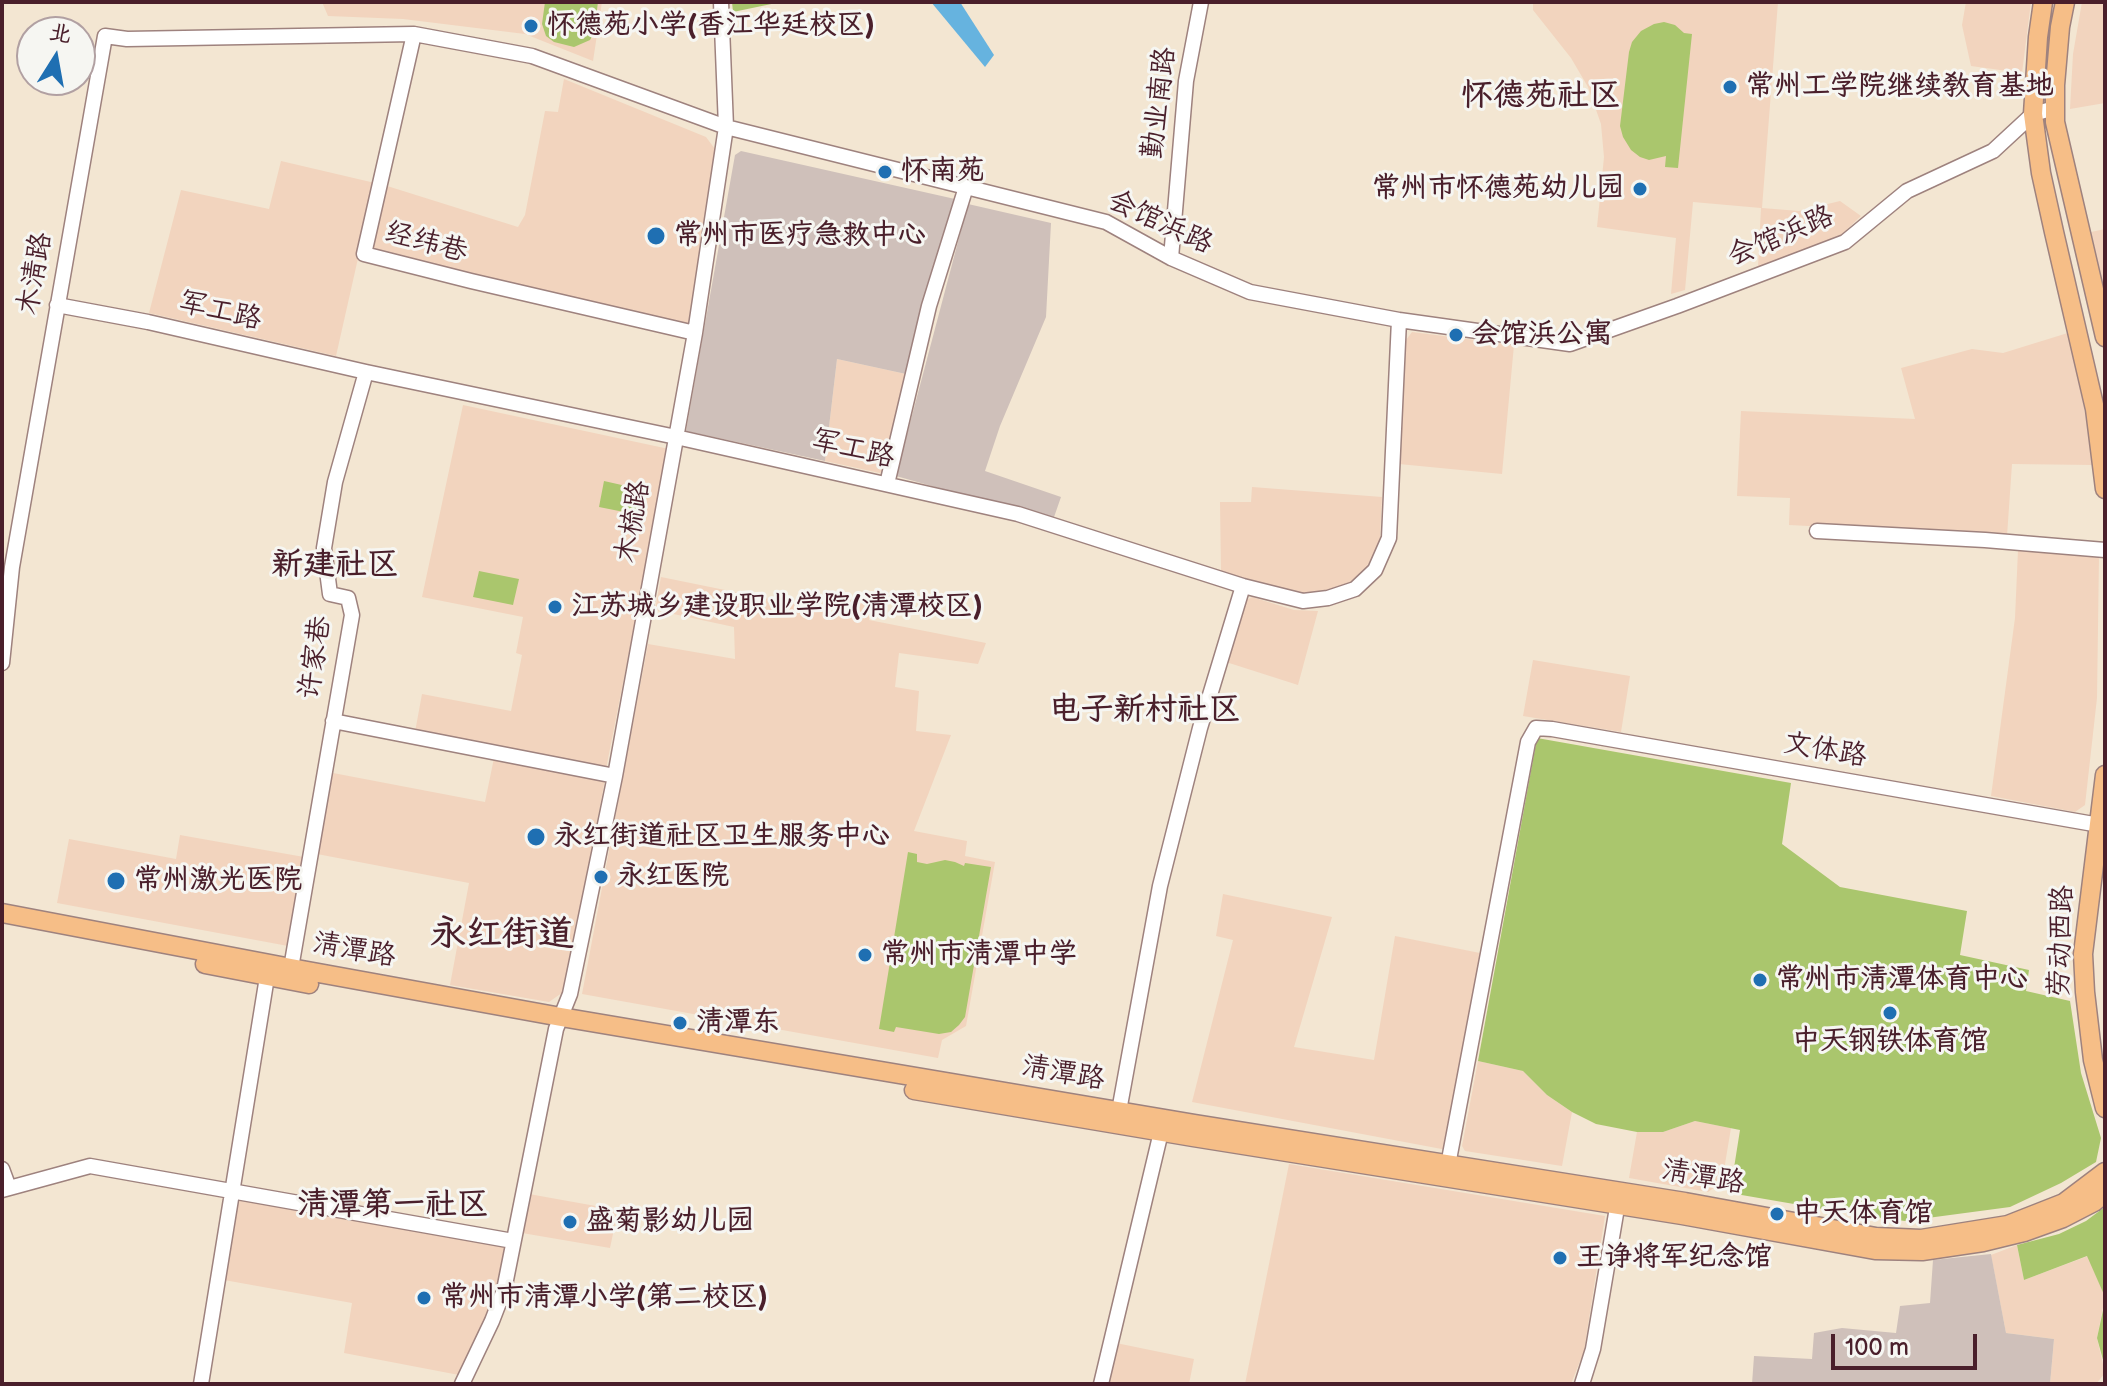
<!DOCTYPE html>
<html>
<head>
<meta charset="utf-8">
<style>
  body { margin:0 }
  #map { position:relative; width:2107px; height:1386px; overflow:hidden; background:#f3e6d2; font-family:"Balsamiq Sans","LXGW WenKai TC",sans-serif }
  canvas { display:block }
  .frame { position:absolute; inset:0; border:4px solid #4a1f2b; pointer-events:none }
  .north { position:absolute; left:16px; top:16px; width:80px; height:80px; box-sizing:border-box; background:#f6f6f2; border:2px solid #b1a0a2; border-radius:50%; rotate:11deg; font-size:22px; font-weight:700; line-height:32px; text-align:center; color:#4a1f2b }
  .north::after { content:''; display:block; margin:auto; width:28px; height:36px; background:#1f6fb2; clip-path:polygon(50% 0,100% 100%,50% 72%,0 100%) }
  .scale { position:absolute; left:1831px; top:1334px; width:146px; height:36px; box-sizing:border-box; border:4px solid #4a1f2b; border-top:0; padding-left:10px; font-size:24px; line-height:28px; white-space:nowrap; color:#4a1f2b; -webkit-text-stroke:6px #f6f6f2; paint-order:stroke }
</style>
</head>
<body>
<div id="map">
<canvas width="2107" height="1386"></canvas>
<div class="frame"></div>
<div class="north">北</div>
<div class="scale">100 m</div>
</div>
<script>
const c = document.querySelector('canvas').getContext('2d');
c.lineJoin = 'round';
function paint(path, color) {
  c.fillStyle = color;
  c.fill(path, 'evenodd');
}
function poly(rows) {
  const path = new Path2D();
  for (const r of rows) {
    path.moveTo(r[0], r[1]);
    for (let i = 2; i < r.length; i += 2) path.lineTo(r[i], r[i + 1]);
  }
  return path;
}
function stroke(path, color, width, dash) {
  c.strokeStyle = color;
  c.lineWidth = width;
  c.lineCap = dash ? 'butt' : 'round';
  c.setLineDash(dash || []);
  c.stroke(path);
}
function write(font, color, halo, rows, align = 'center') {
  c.font = font + ' "Balsamiq Sans","LXGW WenKai TC",sans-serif';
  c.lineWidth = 6;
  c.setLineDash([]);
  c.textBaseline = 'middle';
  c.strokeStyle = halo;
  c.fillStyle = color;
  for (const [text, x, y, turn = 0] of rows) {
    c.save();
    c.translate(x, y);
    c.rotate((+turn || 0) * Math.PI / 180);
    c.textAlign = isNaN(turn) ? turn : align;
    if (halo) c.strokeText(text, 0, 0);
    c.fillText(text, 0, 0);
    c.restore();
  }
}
paint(poly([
  [322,2,602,2,593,61,525,34,403,19,328,16],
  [1533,2,1778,2,1762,208,1799,211,1840,201,1861,216,1839,237,1758,267,1761,208,1693,202,1685,290,1671,294,1676,238,1597,227,1604,157,1601,124,1588,87,1571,58,1533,10],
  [1966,2,2031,2,2022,73,1971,66,1962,25],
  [2082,2,2093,2,2105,5,2105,103,2070,109,2073,54],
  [564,79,706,137,715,149,711,197,688,327,603,309,371,249,384,185,518,227,525,215,545,111,558,112],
  [281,161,375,183,336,356,149,313,181,190,269,209],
  [2105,229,2105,297,2091,232],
  [1412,332,1514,345,1502,474,1399,464,1406,340],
  [2071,332,2094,465,2012,464,2007,536,1789,525,1790,498,1737,496,1741,411,1915,419,1901,368,1972,349,2003,353],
  [837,359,906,374,885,470,880,473,825,461],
  [463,405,669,449,606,769,415,732,422,694,511,711,522,655,516,653,523,617,422,597],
  [1252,487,1382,497,1380,538,1371,567,1347,585,1308,595,1276,588,1221,571,1220,502,1251,502],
  [2018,550,2099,556,2097,698,2085,805,2075,812,1991,796,2015,618],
  [661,577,838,613,842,597,871,603,869,620,986,643,978,664,899,653,895,687,919,691,916,731,951,735,914,831,967,841,965,856,995,862,966,1026,942,1040,938,1058,582,994,648,644,735,659,734,627,655,610],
  [1252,597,1294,610,1318,611,1298,685,1226,662,1245,601],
  [1533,660,1630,676,1621,732,1523,716],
  [494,758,605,779,566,990,549,1002,450,985,469,883,317,854,333,773,485,802],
  [180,835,304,857,288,946,57,903,69,839,176,859],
  [1223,894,1332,917,1294,1047,1374,1060,1395,936,1480,953,1447,1150,1192,1102,1233,940,1216,936],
  [1478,1061,1523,1071,1547,1095,1572,1112,1562,1166,1465,1151,1462,1146],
  [1695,1121,1731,1128,1722,1182,1708,1192,1629,1178,1637,1132,1663,1132],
  [1289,1164,1605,1216,1584,1351,1571,1384,1245,1384],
  [529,1194,618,1210,610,1248,522,1233],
  [242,1199,506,1246,497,1293,487,1319,459,1375,344,1353,352,1303,224,1280,235,1204],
  [2017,1245,2024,1280,2088,1256,2105,1297,2097,1338,2105,1373,2096,1384,2050,1384,2054,1339,2006,1333,1991,1255],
  [1116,1343,1194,1359,1189,1384,1106,1384]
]), '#f2d4be');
paint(poly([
  [741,151,955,199,906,374,837,359,825,461,686,431,735,155],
  [968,204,1051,223,1046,317,1000,426,985,471,1061,497,1053,520,896,476],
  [1991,1254,2006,1333,2054,1339,2050,1384,1752,1384,1754,1356,1812,1359,1814,1333,1842,1328,1896,1333,1900,1306,1930,1303,1933,1260]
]), '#cfc0ba');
paint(poly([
  [545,2,598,2,594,33,590,40,574,47,554,42,546,36,542,24],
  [732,2,781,2,733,12],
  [1664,22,1675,25,1684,33,1692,34,1678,168,1665,167,1666,156,1649,160,1640,157,1631,150,1623,137,1620,126,1629,52,1632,42,1641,31,1654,24],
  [604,481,644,490,639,515,599,507],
  [479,571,519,579,513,605,473,597],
  [1537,738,1791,783,1782,844,1840,887,1967,911,1960,955,2029,970,2026,991,2070,1001,2081,1073,2101,1138,2096,1162,2061,1183,2010,1207,1905,1221,1852,1214,1730,1193,1740,1130,1695,1121,1663,1132,1637,1132,1596,1124,1572,1112,1547,1095,1523,1071,1478,1061],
  [908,852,917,854,917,862,927,864,945,860,955,862,964,866,965,863,991,867,965,1017,959,1025,951,1032,939,1034,896,1027,894,1032,879,1029],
  [2102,1209,2105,1209,2105,1297,2087,1256,2024,1280,2017,1245,2059,1234,2086,1221],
  [2105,1301,2105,1367,2097,1338]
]), '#aac66d');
paint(poly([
  [931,2,960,2,994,55,985,67]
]), '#66b3df');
const minor = poly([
  [414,34,364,254,471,281,695,333],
  [1171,258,1186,81,1201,2],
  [57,305,148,322,366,372,676,437,1018,514,1243,586,1303,601,1328,598,1355,589,1375,570,1389,538,1399,320],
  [887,484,929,306,966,187],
  [1817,531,1985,540,2105,550],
  [2,663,12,567,105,36,127,39,414,34,532,56,726,127,1106,222,1171,258,1250,292,1399,320,1570,344,1677,306,1845,242,1907,191,1993,151,2033,114,2055,108],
  [333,721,615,776],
  [291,968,352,615,348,598,330,594,324,548,335,482,366,372],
  [1119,1111,1160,886,1200,728,1243,586],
  [1448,1165,1528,742,1536,728,1552,729,2105,826],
  [2,1169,9,1188],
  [2,1190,90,1166,513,1241],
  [201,1384,267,977],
  [462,1384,492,1321,504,1290,556,1029,570,994,615,776,695,333,726,127,721,2],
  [1101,1384,1161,1132],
  [1582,1384,1593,1349,1619,1196]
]);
const major = poly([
  [2043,2,2038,37,2033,114,2041,173,2054,232,2095,409,2105,489],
  [2065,2,2060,27,2055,85,2055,122,2105,337],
  [2105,775,2083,954,2085,992,2093,1060,2105,1108],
  [2,913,291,968,561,1017,1195,1124,1685,1202,1876,1237,1921,1239,2008,1225,2064,1203,2105,1172],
  [205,964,309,984],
  [914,1090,1193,1137,1682,1215,1875,1250,1922,1251,1983,1242,2024,1232,2063,1218,2094,1202,2105,1193]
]);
stroke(minor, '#9e827e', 17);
stroke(major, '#9e827e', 21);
stroke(minor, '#fff', 14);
stroke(major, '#f6be87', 18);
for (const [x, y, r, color] of [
  [531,26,8,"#1f6fb2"],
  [1730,87,8,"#1f6fb2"],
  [885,172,8,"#1f6fb2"],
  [1640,189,8,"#1f6fb2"],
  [656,236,10,"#1f6fb2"],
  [1456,335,8,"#1f6fb2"],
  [555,607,8,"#1f6fb2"],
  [536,837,10,"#1f6fb2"],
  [601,877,8,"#1f6fb2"],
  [116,881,10,"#1f6fb2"],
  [865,955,8,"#1f6fb2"],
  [1760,980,8,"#1f6fb2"],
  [1890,1013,8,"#1f6fb2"],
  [680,1023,8,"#1f6fb2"],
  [1777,1214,8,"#1f6fb2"],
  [570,1222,8,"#1f6fb2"],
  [1560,1258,8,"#1f6fb2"],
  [424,1298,8,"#1f6fb2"]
]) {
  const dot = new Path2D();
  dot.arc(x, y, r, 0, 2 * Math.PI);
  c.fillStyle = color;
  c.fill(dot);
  stroke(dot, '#f6f6f2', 3);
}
write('bold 28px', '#4a1f2b', '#f6f6f2', [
  ["怀德苑小学(香江华廷校区)",547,26],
  ["常州工学院继续教育基地",1746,87],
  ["怀南苑",901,172],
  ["常州市怀德苑幼儿园",1624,189,"right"],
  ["常州市医疗急救中心",674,236],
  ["会馆浜公寓",1472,335],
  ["江苏城乡建设职业学院(清潭校区)",571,607],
  ["永红街道社区卫生服务中心",554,837],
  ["永红医院",617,877],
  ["常州激光医院",134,881],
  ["常州市清潭中学",881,955],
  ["常州市清潭体育中心",1776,980],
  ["清潭东",696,1023],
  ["中天钢铁体育馆",1890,1042,"center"],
  ["中天体育馆",1793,1214],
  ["盛菊影幼儿园",586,1222],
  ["王诤将军纪念馆",1576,1258],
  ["常州市清潭小学(第二校区)",440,1298]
], 'left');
write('28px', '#4a1f2b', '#f6f6f2', [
  ["勤业南路",1160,103,-83],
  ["会馆浜路",1160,223,25],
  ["会馆浜路",1781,237,-23],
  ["经纬巷",426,243,15],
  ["木清路",36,274,-80],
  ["军工路",220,312,13],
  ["军工路",853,450,13],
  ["木梳路",634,522,-80],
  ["许家巷",316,658,-82],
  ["文体路",1825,751,10],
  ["劳动西路",2062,941,-88],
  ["清潭路",354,951,10],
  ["清潭路",1063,1074,10],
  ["清潭路",1703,1178,10]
]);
write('bold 32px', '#4a1f2b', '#f6f6f2', [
  ["怀德苑社区",1541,97],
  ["新建社区",335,566],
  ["电子新村社区",1145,711],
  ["清潭第一社区",393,1206]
]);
write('bold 36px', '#4a1f2b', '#f6f6f2', [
  ["永红街道",502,936]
]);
</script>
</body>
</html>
